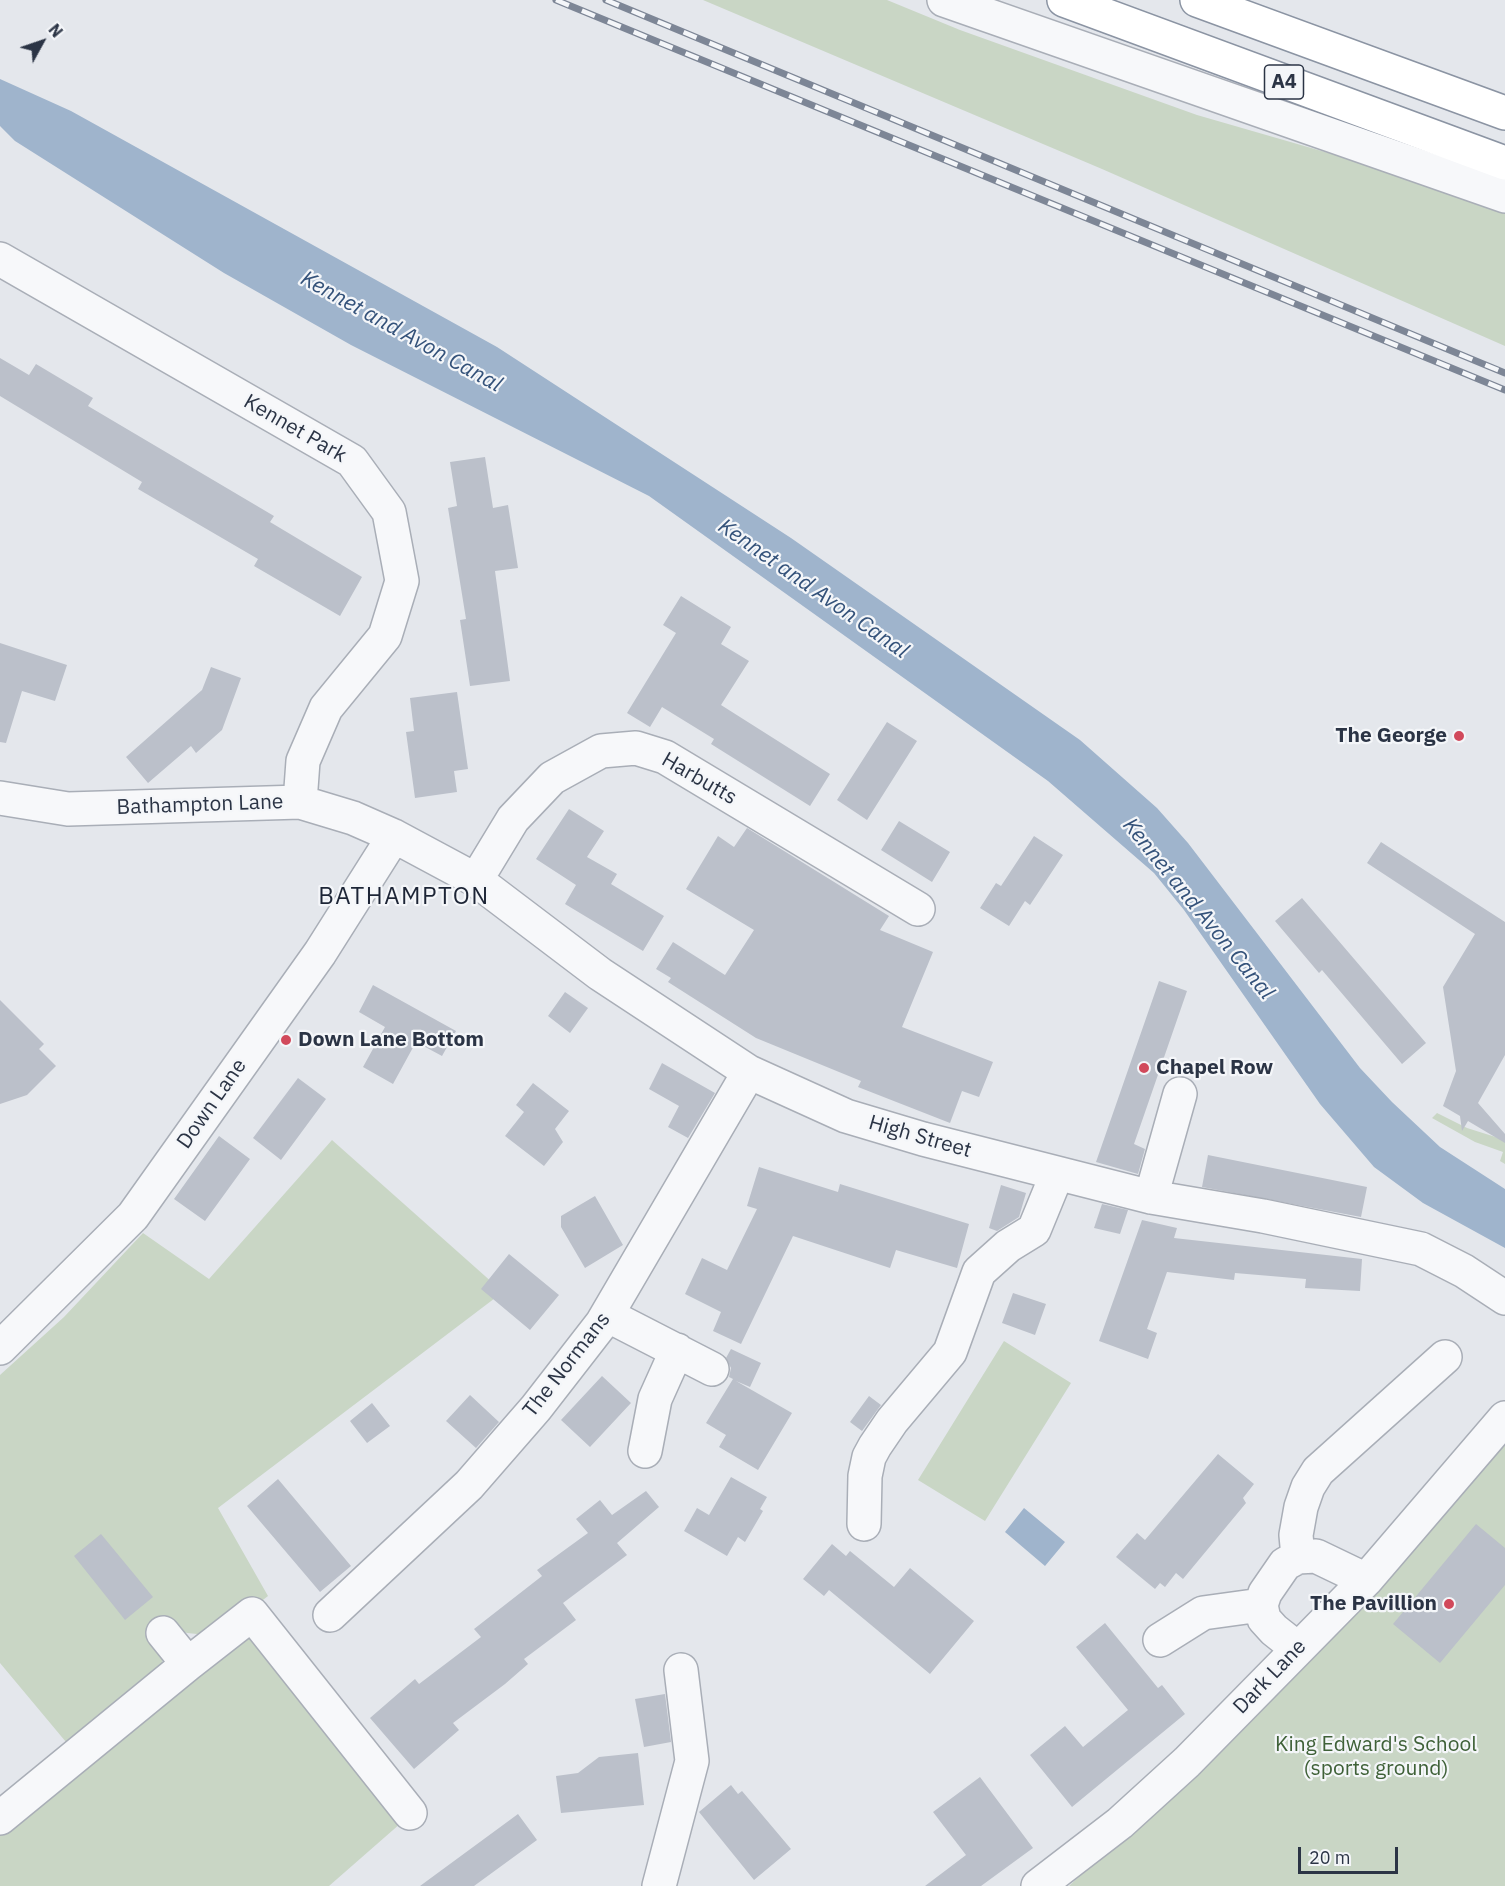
<!DOCTYPE html>
<html>
<head>
<meta charset="utf-8">
<style>
  body { margin:0 }
  #map { position:relative; width:1505px; height:1886px; overflow:hidden; background:#e4e7ec; font-family:"IBM Plex Sans",sans-serif }
  canvas { display:block }
  .north { position:absolute; left:12px; top:12px; width:60px; height:60px; -webkit-text-stroke:4px #f4f6f9; paint-order:stroke; rotate:50deg; font-size:16px; font-weight:700; line-height:24px; text-align:center; color:#2b3445 }
  .north::after { content:''; display:block; margin:auto; width:21px; height:27px; background:#2b3445; clip-path:polygon(50% 0,100% 100%,50% 72%,0 100%) }
  .scale { position:absolute; left:1298px; top:1847px; width:100px; height:27px; box-sizing:border-box; border:3px solid #2b3445; border-top:0; padding-left:8px; font-size:18px; line-height:21px; white-space:nowrap; color:#2b3445; -webkit-text-stroke:4px #f4f6f9; paint-order:stroke }
</style>
</head>
<body>
<div id="map">
<canvas width="1505" height="1886"></canvas>
<div class="north">N</div>
<div class="scale">20 m</div>
</div>
<script>
const c = document.querySelector('canvas').getContext('2d');
c.lineJoin = 'round';
function paint(path, color) {
  c.fillStyle = color;
  c.fill(path, 'evenodd');
}
function poly(rows) {
  const path = new Path2D();
  for (const r of rows) {
    path.moveTo(r[0], r[1]);
    for (let i = 2; i < r.length; i += 2) path.lineTo(r[i], r[i + 1]);
  }
  return path;
}
function stroke(path, color, width, dash) {
  c.strokeStyle = color;
  c.lineWidth = width;
  c.lineCap = dash ? 'butt' : 'round';
  c.setLineDash(dash || []);
  c.stroke(path);
}
function write(font, color, halo, rows, align = 'center') {
  c.font = font + ' "IBM Plex Sans",sans-serif';
  c.lineWidth = 4.5;
  c.setLineDash([]);
  c.textBaseline = 'middle';
  c.strokeStyle = halo;
  c.fillStyle = color;
  for (const [text, x, y, turn = 0] of rows) {
    c.save();
    c.translate(x, y);
    c.rotate((+turn || 0) * Math.PI / 180);
    c.textAlign = isNaN(turn) ? turn : align;
    if (halo) c.strokeText(text, 0, 0);
    c.fillText(text, 0, 0);
    c.restore();
  }
}
paint(poly([
  [703,0,887,0,960,30,1197,115,1505,204,1505,346,1102,169],
  [1437,1113,1467,1128,1505,1140,1505,1164,1500,1161,1503,1152,1475,1142,1432,1118],
  [332,1140,503,1292,218,1508,268,1596,217,1636,187,1633,168,1626,159,1681,71,1748,0,1663,0,1375,64,1317,143,1233,209,1279],
  [1004,1341,1071,1383,985,1521,918,1480],
  [1505,1426,1505,1886,1069,1886,1192,1768],
  [255,1618,409,1816,329,1886,0,1886,0,1831]
]), '#c9d6c5');
paint(poly([
  [0,79,71,111,497,347,791,538,1080,740,1157,808,1188,843,1360,1068,1392,1102,1440,1147,1505,1189,1505,1248,1423,1203,1374,1167,1320,1104,1184,910,1154,873,1048,781,649,496,351,345,224,273,15,141,0,126],
  [1024,1508,1065,1542,1045,1566,1005,1532]
]), '#9fb4cc');
paint(poly([
  [0,358,29,375,36,364,93,398,88,406,274,516,270,522,362,577,340,616,254,566,258,559,138,489,142,482,0,396],
  [485,457,493,508,508,505,518,568,495,571,510,681,470,686,460,620,466,619,448,508,457,506,450,462],
  [681,596,731,627,721,644,749,661,721,705,830,774,810,806,711,744,714,739,662,707,650,727,627,713,676,633,663,625],
  [0,643,67,665,55,701,22,691,6,743,0,742],
  [211,667,241,678,222,730,196,753,191,746,148,783,126,757,202,690],
  [457,692,468,769,454,771,457,792,415,798,406,732,414,731,410,698],
  [887,722,917,741,867,820,837,800],
  [569,809,604,831,587,857,617,874,611,884,664,916,643,951,565,904,576,885,536,859],
  [899,821,950,852,932,882,881,850],
  [747,828,889,916,880,930,933,952,902,1027,993,1062,979,1097,962,1091,950,1123,858,1087,861,1081,756,1038,668,982,671,978,656,969,673,942,725,975,754,930,686,889,718,836,734,847],
  [1034,836,1063,855,1030,905,1025,901,1009,926,980,908,996,883,1001,886],
  [1381,842,1505,922,1505,1055,1478,1103,1505,1134,1505,1143,1468,1121,1462,1131,1460,1116,1443,1106,1456,1071,1443,987,1475,934,1367,863],
  [1302,898,1426,1043,1402,1064,1322,970,1319,973,1275,921],
  [1159,981,1187,991,1134,1144,1145,1149,1138,1174,1096,1162],
  [373,985,456,1031,442,1056,416,1042,393,1084,363,1067,385,1027,359,1012],
  [565,992,588,1008,570,1033,548,1016],
  [0,1000,44,1044,39,1049,56,1066,27,1095,0,1104],
  [662,1063,715,1093,688,1138,668,1127,679,1106,649,1089],
  [298,1078,326,1099,281,1160,253,1138],
  [533,1083,569,1111,555,1129,563,1142,544,1166,505,1136,524,1112,516,1105],
  [219,1136,250,1159,205,1221,174,1199],
  [1208,1155,1367,1187,1361,1217,1202,1187],
  [759,1167,838,1192,840,1184,969,1224,957,1268,896,1250,890,1268,793,1236,741,1344,713,1331,721,1312,685,1294,702,1258,727,1270,757,1209,747,1206],
  [1001,1185,1026,1193,1019,1217,997,1231,989,1228],
  [595,1196,623,1245,585,1268,561,1227,561,1216],
  [1102,1204,1128,1210,1120,1234,1094,1228],
  [1142,1220,1177,1228,1174,1238,1362,1259,1360,1291,1305,1288,1306,1279,1235,1273,1234,1280,1167,1272,1147,1329,1157,1333,1148,1359,1099,1341],
  [509,1254,559,1295,530,1330,481,1289],
  [1013,1293,1046,1304,1035,1335,1002,1323],
  [731,1349,761,1363,750,1387,736,1381,792,1413,758,1470,719,1447,726,1435,706,1423,733,1379,729,1377,731,1368,726,1358],
  [602,1376,631,1403,590,1447,561,1420],
  [470,1395,499,1422,476,1448,446,1421],
  [869,1396,881,1405,862,1431,850,1422],
  [372,1403,390,1426,367,1443,350,1421],
  [1218,1454,1254,1484,1243,1498,1246,1503,1183,1579,1176,1573,1165,1587,1160,1583,1155,1589,1116,1557,1137,1533,1145,1540],
  [731,1477,767,1497,760,1509,763,1511,745,1542,738,1537,727,1556,684,1531,697,1508,709,1515],
  [278,1479,351,1566,320,1592,247,1506],
  [646,1491,659,1507,617,1543,627,1555,563,1603,576,1620,524,1659,528,1664,505,1684,453,1723,459,1730,414,1769,370,1718,415,1679,419,1684,481,1637,474,1629,542,1576,537,1570,588,1533,576,1519,600,1500,612,1515],
  [1476,1524,1505,1548,1505,1585,1440,1663,1393,1624],
  [101,1534,153,1597,125,1620,74,1556],
  [832,1544,846,1556,850,1551,894,1587,910,1568,974,1621,930,1674,829,1590,824,1596,803,1579],
  [1105,1623,1158,1688,1162,1685,1185,1714,1072,1807,1030,1755,1065,1726,1083,1747,1128,1710,1076,1647],
  [665,1694,671,1742,644,1747,635,1699],
  [638,1753,644,1805,561,1813,556,1776,578,1773,599,1757],
  [980,1777,1033,1848,981,1886,925,1886,966,1855,933,1812],
  [731,1785,738,1794,742,1791,791,1849,754,1880,699,1812],
  [518,1814,537,1840,474,1886,420,1886]
]), '#bbc0ca');
const minor = poly([
  [944,0,1505,196],
  [0,259,352,461,389,512,402,581,385,636,326,708,303,761,300,802],
  [0,798,68,809,300,802,353,818,394,836,476,880,600,974,749,1072,846,1116,923,1139,1151,1197,1263,1216,1421,1249,1464,1271,1505,1298],
  [476,880,513,819,552,778,601,751,636,748,665,757,918,909],
  [1151,1197,1180,1094],
  [607,1315,712,1369],
  [0,1348,133,1216,320,953,394,836],
  [645,1451,655,1399,677,1350],
  [864,1524,865,1476,869,1457,875,1446,892,1421,950,1352,979,1272,1008,1246,1034,1230,1057,1174],
  [1298,1557,1296,1535,1301,1507,1308,1487,1318,1471,1445,1357],
  [330,1615,469,1485,536,1408,602,1323,749,1072],
  [1160,1640,1203,1613,1261,1605],
  [1298,1649,1274,1630,1264,1619,1261,1605,1265,1593,1285,1564,1298,1557,1316,1556,1366,1580],
  [188,1664,252,1614,410,1813],
  [0,1818,188,1664,163,1633],
  [659,1886,692,1761,681,1670],
  [1038,1886,1120,1823,1187,1762,1366,1580,1505,1418]
]);
const highway = poly([
  [1064,0,1505,163],
  [1197,0,1505,113]
]);
stroke(minor, '#a9aeb7', 36);
stroke(highway, '#8b94a3', 36);
stroke(minor, '#f7f8fa', 33);
stroke(highway, '#fff', 33);
const rail = poly([
  [556,0,1505,390],
  [606,0,1505,373]
]);
stroke(rail, '#7d8696', 7);
stroke(rail, '#f4f6f9', 4.5, [14]);
for (const [x, y, r, color] of [
  [1459,736,6,"#d1495b"],
  [286,1040,6,"#d1495b"],
  [1144,1068,6,"#d1495b"],
  [1449,1604,6,"#d1495b"]
]) {
  const dot = new Path2D();
  dot.arc(x, y, r, 0, 2 * Math.PI);
  c.fillStyle = color;
  c.fill(dot);
  stroke(dot, '#f4f6f9', 2);
}
for (const [x, y, w] of [
  [1284,82,39]
]) {
  const box = new Path2D();
  box.roundRect(x - w / 2, y - 17, w, 34, 4.5);
  c.fillStyle = '#f4f6f9';
  c.fill(box);
  stroke(box, '#2b3445', 1.5);
}
write('bold 20px', '#2b3445', null, [
  ["A4",1284,82]
]);
write('21px', '#2b3445', '#f4f6f9', [
  ["Kennet Park",295,429,30],
  ["Harbutts",699,779,30],
  ["Bathampton Lane",200,805,-2],
  ["Down Lane",212,1104,-55],
  ["High Street",920,1137,16],
  ["The Normans",567,1365,-52],
  ["Dark Lane",1270,1677,-46]
]);
write('bold 21px', '#2b3445', '#f4f6f9', [
  ["The George",1447,736],
  ["Down Lane Bottom",298,1040,"left"],
  ["Chapel Row",1156,1068,"left"],
  ["The Pavillion",1437,1604]
], 'right');
write('21px', '#3f6138', '#f4f6f9', [
  ["King Edward's School",1376,1745],
  ["(sports ground)",1376,1769]
]);
write('italic 22px', '#34527a', '#f4f6f9', [
  ["Kennet and Avon Canal",401,332,29],
  ["Kennet and Avon Canal",813,589,35],
  ["Kennet and Avon Canal",1198,909,51]
]);
c.letterSpacing = '1.5px';
write('24px', '#1d2536', '#f4f6f9', [
  ["BATHAMPTON",404,897]
]);
c.letterSpacing = '0px';
</script>
</body>
</html>
